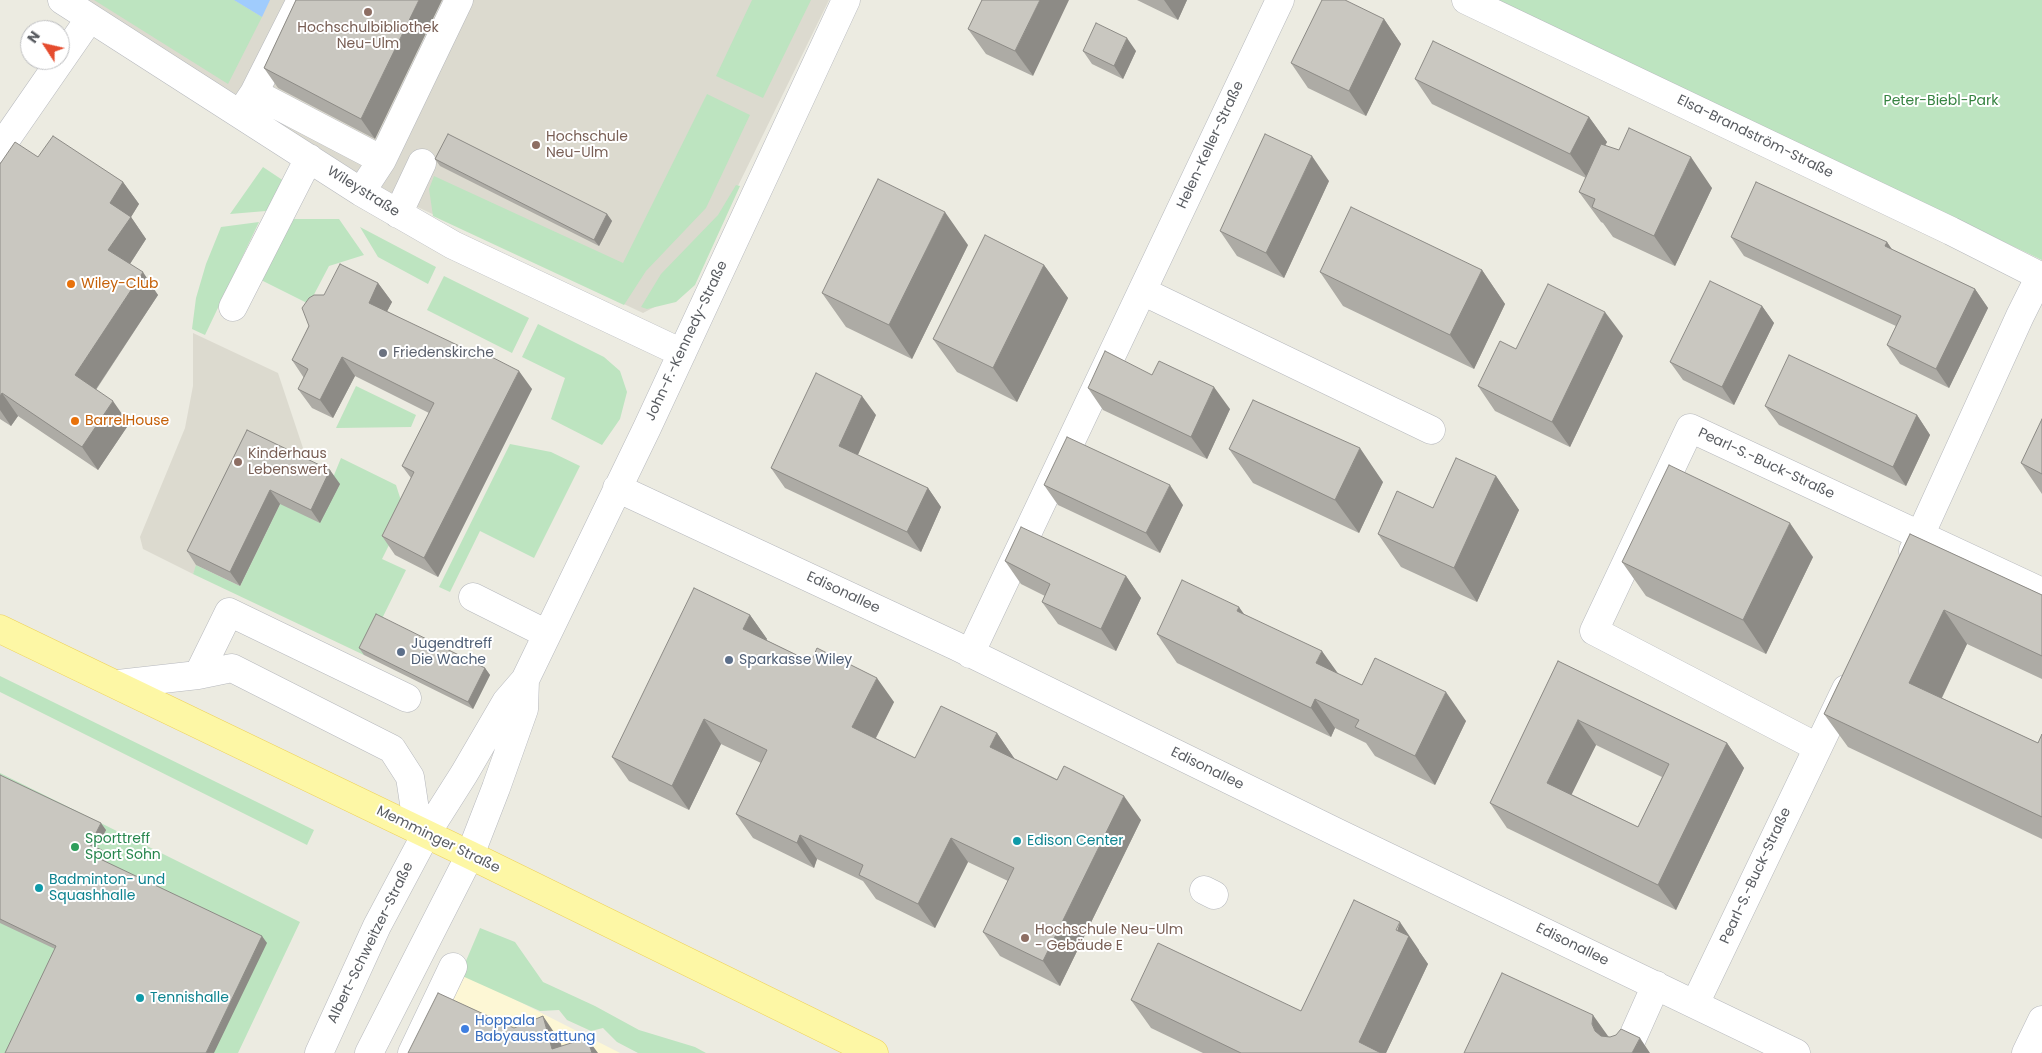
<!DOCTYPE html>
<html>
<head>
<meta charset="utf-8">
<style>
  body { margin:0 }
  #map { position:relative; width:2042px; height:1053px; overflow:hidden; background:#ecebe1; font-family:Poppins,sans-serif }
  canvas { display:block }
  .north { position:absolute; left:20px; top:20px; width:50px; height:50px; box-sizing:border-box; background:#fff; border:1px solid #bdbec0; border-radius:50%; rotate:305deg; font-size:14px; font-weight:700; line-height:20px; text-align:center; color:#595c61 }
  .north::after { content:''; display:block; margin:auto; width:18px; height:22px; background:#e54c2e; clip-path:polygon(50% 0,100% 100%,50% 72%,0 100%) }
</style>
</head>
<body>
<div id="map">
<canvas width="2042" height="1053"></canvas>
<div class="north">N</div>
</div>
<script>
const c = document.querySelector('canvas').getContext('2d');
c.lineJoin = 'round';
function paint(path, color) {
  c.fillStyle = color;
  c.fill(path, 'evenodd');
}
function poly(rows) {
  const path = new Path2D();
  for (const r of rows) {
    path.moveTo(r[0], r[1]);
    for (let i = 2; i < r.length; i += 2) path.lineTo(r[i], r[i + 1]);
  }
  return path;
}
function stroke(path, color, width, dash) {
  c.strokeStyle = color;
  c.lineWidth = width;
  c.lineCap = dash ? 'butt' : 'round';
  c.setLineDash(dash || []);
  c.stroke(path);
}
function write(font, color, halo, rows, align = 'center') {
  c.font = font + ' Poppins,sans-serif';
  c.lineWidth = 4;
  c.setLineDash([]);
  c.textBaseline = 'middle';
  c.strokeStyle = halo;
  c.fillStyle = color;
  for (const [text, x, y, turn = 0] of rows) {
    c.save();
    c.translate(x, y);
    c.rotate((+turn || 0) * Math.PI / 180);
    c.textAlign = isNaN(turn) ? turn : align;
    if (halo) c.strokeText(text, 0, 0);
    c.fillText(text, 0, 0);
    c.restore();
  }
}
paint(poly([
  [457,970,620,1053,416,1053]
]), '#fdf7d5');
paint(poly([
  [86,0,829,0,687,290,643,313,392,195],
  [193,333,278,373,306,457,280,504,240,586,197,565,193,574,143,549,140,537,185,428,193,386]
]), '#dcdacf');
paint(poly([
  [94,0,234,0,262,17,228,84],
  [752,0,811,0,763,98,716,76],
  [1497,0,2042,0,2042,260],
  [707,94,750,115,706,208,646,271,624,305,433,216,429,189,434,176,623,263],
  [263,167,284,181,266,211,230,214],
  [736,185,740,186,695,285,676,302,647,309,641,307,661,274,718,215],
  [291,219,339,219,364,255,329,266,309,304,261,280],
  [259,222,205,335,192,329,196,298,206,264,221,227],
  [360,227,436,267,428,284,378,257],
  [444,276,529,318,512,353,427,310],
  [538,324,604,357,620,371,627,392,620,419,602,445,551,419,565,378,522,357],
  [356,386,416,415,411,427,336,428],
  [510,444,551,452,580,466,534,558,480,531,450,592,439,587],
  [341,458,396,485,405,513,382,559,406,570,364,655,193,574,196,565,240,586,280,504,332,480],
  [0,676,314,830,307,845,0,692],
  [0,773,300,922,238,1053,0,1053],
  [480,928,515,942,543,982,595,1006,639,1030,695,1047,706,1053,638,1053,617,1042,603,1028,591,1031,567,1020,559,1010,540,1011,460,975]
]), '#bde4c0');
paint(poly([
  [234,0,270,0,262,17]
]), '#a0ccfd');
const minor = poly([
  [62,0,361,192,453,245,682,353],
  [1466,0,1951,231,2042,277],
  [254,93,382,160],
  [244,108,254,93,301,0],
  [0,148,90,18],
  [361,192,382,160,459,0],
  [398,214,422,163],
  [1142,291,1431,430],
  [233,307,309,158],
  [617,488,956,646,1338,833,1796,1053],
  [1913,551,2020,316,2040,276],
  [473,597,547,634],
  [970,654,1280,0],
  [198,675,229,612,407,698],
  [118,684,198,675,232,668,392,749,410,777,418,830],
  [1817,747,1594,631,1690,428,2042,592],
  [1204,890,1214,895],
  [1695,1004,1846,689],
  [1627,1050,1656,985],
  [319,1053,377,926,426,834,464,774,506,702,525,680,647,428,846,0],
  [369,1053,470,855,496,788,524,709,525,680],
  [412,1053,453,967],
  [2026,1053,2042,1020]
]);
const major = poly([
  [0,629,470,855,874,1053]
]);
stroke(minor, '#b6b8bd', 29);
stroke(major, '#eed158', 29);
stroke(minor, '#fff', 28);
stroke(major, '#fdf7a5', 28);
paint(poly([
  [296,0,375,139,278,88,264,68],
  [982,0,1033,76,986,54,968,29],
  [1137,0,1187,0,1178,20],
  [1384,19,1401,44,1366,116,1308,88,1291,63],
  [1083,51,1136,51,1123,79,1092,64],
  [1415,79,1589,117,1607,142,1605,145,1712,188,1675,266,1613,237,1603,223,1601,222,1579,192,1586,178,1432,104],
  [38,157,123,182,139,204,131,217,146,239,130,264,158,295,96,390,129,424,98,470,18,416,11,426,0,419,0,164],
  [435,159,607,214,612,221,599,246,440,166],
  [1329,181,1284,278,1237,256,1220,231],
  [1731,237,1887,242,1891,249,1975,289,1988,308,1949,388,1900,364,1887,345,1896,326,1744,256],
  [968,245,912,359,846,327,822,293],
  [1044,265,1068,298,1017,402,957,372,933,339],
  [1482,270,1505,304,1474,369,1343,306,1320,272],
  [378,283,392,302,387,311,532,389,438,577,395,555,382,536,411,478,402,466,429,413,355,376,333,418,312,408,298,389,304,378,292,360,324,295],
  [1762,306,1774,323,1734,405,1683,380,1670,362],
  [1623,336,1570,447,1495,411,1478,386],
  [1088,388,1230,409,1207,459,1103,410],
  [1765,406,1917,415,1930,435,1906,486,1779,425],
  [876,415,857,455,928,488,941,507,921,552,785,488,771,468],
  [2042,419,2042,494,2021,463],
  [247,430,340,484,320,523,280,504,240,586,196,565,187,551],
  [1229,449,1383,482,1359,533,1253,483],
  [1496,476,1519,510,1477,602,1401,567,1378,534,1433,508],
  [1044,485,1183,505,1160,553,1058,505],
  [1910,534,2042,595,2042,679,1967,644,1942,698,2038,743,2042,734,2042,839,1848,747,1824,714],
  [1813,557,1766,654,1646,596,1622,562],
  [1005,561,1126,576,1141,598,1116,651,1058,624,1042,602,1045,596,1021,584],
  [750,615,767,639,766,640,894,702,876,738,915,758,997,733,1014,758,1013,758,1141,820,1060,986,1000,956,983,932,1008,881,968,862,935,928,876,899,863,881,817,859,814,868,753,838,736,814,761,763,721,744,689,810,629,781,612,757],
  [1245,615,1338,674,1362,685,1466,721,1435,785,1375,756,1366,743,1335,728,1331,737,1177,663,1157,634],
  [359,648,485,668,490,675,473,709,364,655],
  [1558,661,1727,743,1744,768,1676,910,1507,828,1490,803],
  [1596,745,1662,777,1638,827,1571,794],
  [0,775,106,830,97,848,102,850,107,857,105,862,267,943,55,949,0,923],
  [1419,950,1419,951,1428,964,1386,1053,1203,1053,1151,1028,1131,1000,1301,1011]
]), '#adaba5');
paint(poly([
  [419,0,442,0,375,139,361,119],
  [1040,0,1069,0,1033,76,1015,51],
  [1164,0,1187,0,1178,20],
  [1384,19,1401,44,1366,116,1349,91],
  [1127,38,1136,51,1123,79,1114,66],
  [1589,117,1607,142,1588,179,1570,154],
  [1312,156,1329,181,1284,278,1266,253],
  [1691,157,1712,188,1675,266,1654,236],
  [123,182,139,204,131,217,146,239,124,273,108,250,110,203],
  [945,212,968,245,912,359,889,325],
  [607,214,612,221,599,246,594,240],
  [1887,242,1900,261,1885,246],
  [1044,265,1068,298,1017,402,993,368],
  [1482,270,1505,304,1474,369,1450,335],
  [143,272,158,295,90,398,75,375],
  [378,283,392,302,382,321,369,303],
  [1975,289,1988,308,1949,388,1936,369],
  [1762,306,1774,323,1734,405,1722,387],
  [1605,312,1623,336,1570,447,1552,422],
  [342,357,355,376,333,418,320,400],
  [519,371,532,389,438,577,424,558],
  [1214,387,1230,409,1207,459,1191,437],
  [2,393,18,416,11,426,0,410,0,396],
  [862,396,876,415,853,466,839,446],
  [113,401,129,424,98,470,82,447],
  [1917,415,1930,435,1906,486,1893,467],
  [1360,448,1383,482,1359,533,1335,500],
  [330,470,340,484,320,523,311,510],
  [1496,476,1519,510,1477,602,1454,568],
  [1170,485,1183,505,1160,553,1146,533],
  [928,488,941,507,921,552,907,532],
  [270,490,280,504,240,586,230,572],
  [1790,523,1813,557,1766,654,1743,620],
  [1126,576,1141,598,1116,651,1101,629],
  [1239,607,1259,635,1237,611],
  [1944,610,1967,644,1933,716,1909,683],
  [750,615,767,639,760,653,743,629],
  [1322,651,1342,679,1316,663],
  [485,668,490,675,473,709,468,702],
  [877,678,894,702,869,751,852,727],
  [1446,692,1466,721,1435,785,1415,756],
  [1315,699,1335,728,1331,737,1311,708],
  [704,719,721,744,689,810,672,786],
  [1578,720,1596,745,1565,808,1547,783],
  [997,733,1014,758,1007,771,990,747],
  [1727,743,1744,768,1676,910,1658,885],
  [1124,796,1141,820,1060,986,1043,961],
  [101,823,106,830,95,851,90,845],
  [800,835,817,859,814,868,797,843],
  [951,838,968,862,935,928,918,904],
  [102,850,107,857,103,865,98,858],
  [1400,922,1419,950,1419,951,1428,964,1386,1053,1366,1053,1359,1042],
  [262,936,267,943,214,1053,206,1053],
  [1593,1015,1613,1043,1612,1052,1595,1031,1592,1024],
  [543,1016,560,1041,564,1053,552,1049],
  [587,1038,598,1053,592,1053],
  [1640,1038,1650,1053,1632,1053]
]), '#8d8b86');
const building = poly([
  [296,0,419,0,361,119,264,68,296,0],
  [982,0,1040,0,1015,51,968,29,982,0],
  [1322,0,1345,0,1384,19,1349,91,1291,63,1322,0],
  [1096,23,1127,38,1114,66,1083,51,1096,23],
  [1433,41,1589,117,1570,154,1415,79,1433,41],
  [1629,128,1691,157,1654,236,1592,207,1595,199,1579,192,1601,144,1619,150,1629,128],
  [448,134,607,214,594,240,435,159,448,134],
  [1265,134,1312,156,1266,253,1220,231,1265,134],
  [53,136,123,182,110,203,131,217,108,250,143,272,75,375,113,401,82,447,2,393,0,396,0,164,15,142,38,157,53,136],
  [878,179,945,212,889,325,822,293,878,179],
  [1756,182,1887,242,1885,246,1975,289,1936,369,1887,345,1901,316,1731,237,1756,182],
  [1351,207,1482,270,1450,335,1320,272,1351,207],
  [985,235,1044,265,993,368,933,339,985,235],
  [340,264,378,283,369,303,474,353,476,349,519,371,424,558,382,536,414,472,402,466,434,403,342,357,320,400,298,389,308,369,292,360,309,326,302,308,309,298,314,295,324,295,340,264],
  [1710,281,1762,306,1722,387,1670,362,1710,281],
  [1548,284,1605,312,1552,422,1478,386,1500,341,1516,349,1548,284],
  [1105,351,1152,375,1159,361,1214,387,1191,437,1088,388,1105,351],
  [1789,355,1917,415,1893,467,1765,406,1789,355],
  [816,373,862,396,839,446,928,488,907,532,771,468,816,373],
  [1253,400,1360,448,1335,500,1229,449,1253,400],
  [2042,419,2042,474,2021,463,2042,419],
  [247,430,330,470,311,510,270,490,230,572,187,551,247,430],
  [1067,437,1170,485,1146,533,1044,485,1067,437],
  [1456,458,1496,476,1454,568,1378,534,1397,491,1433,508,1456,458],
  [1669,465,1790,523,1743,620,1622,562,1669,465],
  [1021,527,1126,576,1101,629,1042,602,1050,584,1005,561,1021,527],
  [1910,534,2042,595,2042,656,1944,610,1909,683,2038,743,2042,734,2042,817,1824,714,1910,534],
  [1182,580,1239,607,1237,611,1322,651,1316,663,1362,685,1375,658,1446,692,1415,756,1355,727,1359,720,1315,699,1311,708,1157,634,1182,580],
  [694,588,750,615,743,629,811,662,817,648,877,678,852,727,915,758,941,706,997,733,990,747,1023,763,1057,780,1064,766,1124,796,1043,961,983,932,1014,868,951,838,918,904,859,875,863,865,800,835,797,843,736,814,767,750,704,719,672,786,612,757,694,588],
  [376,614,485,668,468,702,359,648,376,614],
  [1558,661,1727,743,1658,885,1490,803,1558,661],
  [1578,720,1669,764,1638,827,1547,783,1578,720],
  [0,775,101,823,90,845,102,850,98,858,262,936,206,1053,5,1053,56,946,0,919,0,775],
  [1354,900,1400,922,1396,930,1409,936,1359,1042,1381,1053,1241,1053,1131,1000,1158,943,1301,1011,1354,900],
  [1502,973,1593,1015,1592,1024,1595,1031,1601,1036,1610,1037,1616,1035,1621,1029,1640,1038,1632,1053,1464,1053,1502,973],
  [438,993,514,1028,543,1016,552,1049,587,1038,592,1053,408,1053,438,993]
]);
paint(building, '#c9c7c0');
stroke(building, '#8d8b86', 1);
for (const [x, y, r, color] of [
  [368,12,5,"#8d6e63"],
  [536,145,5,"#8d6e63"],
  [71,284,5,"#e8710a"],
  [383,353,5,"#6b7280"],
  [75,421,5,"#e8710a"],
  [238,462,5,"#8d6e63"],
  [401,652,5,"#5c6f8a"],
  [729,660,5,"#5c6f8a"],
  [1017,841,5,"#0f9aa8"],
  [75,847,5,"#2e9e5b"],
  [39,888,5,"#0f9aa8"],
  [1025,938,5,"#8d6e63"],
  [140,998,5,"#0f9aa8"],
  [465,1029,5,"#3f7fe0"]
]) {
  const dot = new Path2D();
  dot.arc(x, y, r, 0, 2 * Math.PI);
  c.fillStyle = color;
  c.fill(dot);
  stroke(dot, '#fff', 2);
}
write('14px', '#785e54', '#fff', [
  ["Hochschulbibliothek",368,28,"center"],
  ["Neu-Ulm",368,44,"center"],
  ["Hochschule",546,137],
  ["Neu-Ulm",546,153],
  ["Kinderhaus",248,454],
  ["Lebenswert",248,470],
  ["Hochschule Neu-Ulm",1035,930],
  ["- Gebäude E",1035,946]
], 'left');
write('14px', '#368341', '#fff', [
  ["Peter-Biebl-Park",1941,101]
]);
write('14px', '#595c61', '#fff', [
  ["Elsa-Brandström-Straße",1755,137,26],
  ["Helen-Keller-Straße",1211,145,-65],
  ["Wileystraße",363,192,32],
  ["John-F.-Kennedy-Straße",687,341,-65],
  ["Pearl-S.-Buck-Straße",1766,464,25],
  ["Edisonallee",843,593,25],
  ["Edisonallee",1207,769,26],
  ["Memminger Straße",438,840,26],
  ["Pearl-S.-Buck-Straße",1756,876,-65],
  ["Albert-Schweitzer-Straße",371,943,-64],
  ["Edisonallee",1572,945,26]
]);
write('14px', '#c56008', '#fff', [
  ["Wiley-Club",81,284],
  ["BarrelHouse",85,421]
], 'left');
write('14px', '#5b616d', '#fff', [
  ["Friedenskirche",393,353]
], 'left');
write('14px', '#4e5e75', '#fff', [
  ["Jugendtreff",411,644],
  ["Die Wache",411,660],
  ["Sparkasse Wiley",739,660]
], 'left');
write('14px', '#27864d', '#fff', [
  ["Sporttreff",85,839],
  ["Sport Sohn",85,855]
], 'left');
write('14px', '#0d838f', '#fff', [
  ["Edison Center",1027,841],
  ["Badminton- und",49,880],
  ["Squashhalle",49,896],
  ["Tennishalle",150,998]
], 'left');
write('14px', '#366cbe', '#fff', [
  ["Hoppala",475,1021],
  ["Babyausstattung",475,1037]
], 'left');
</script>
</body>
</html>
